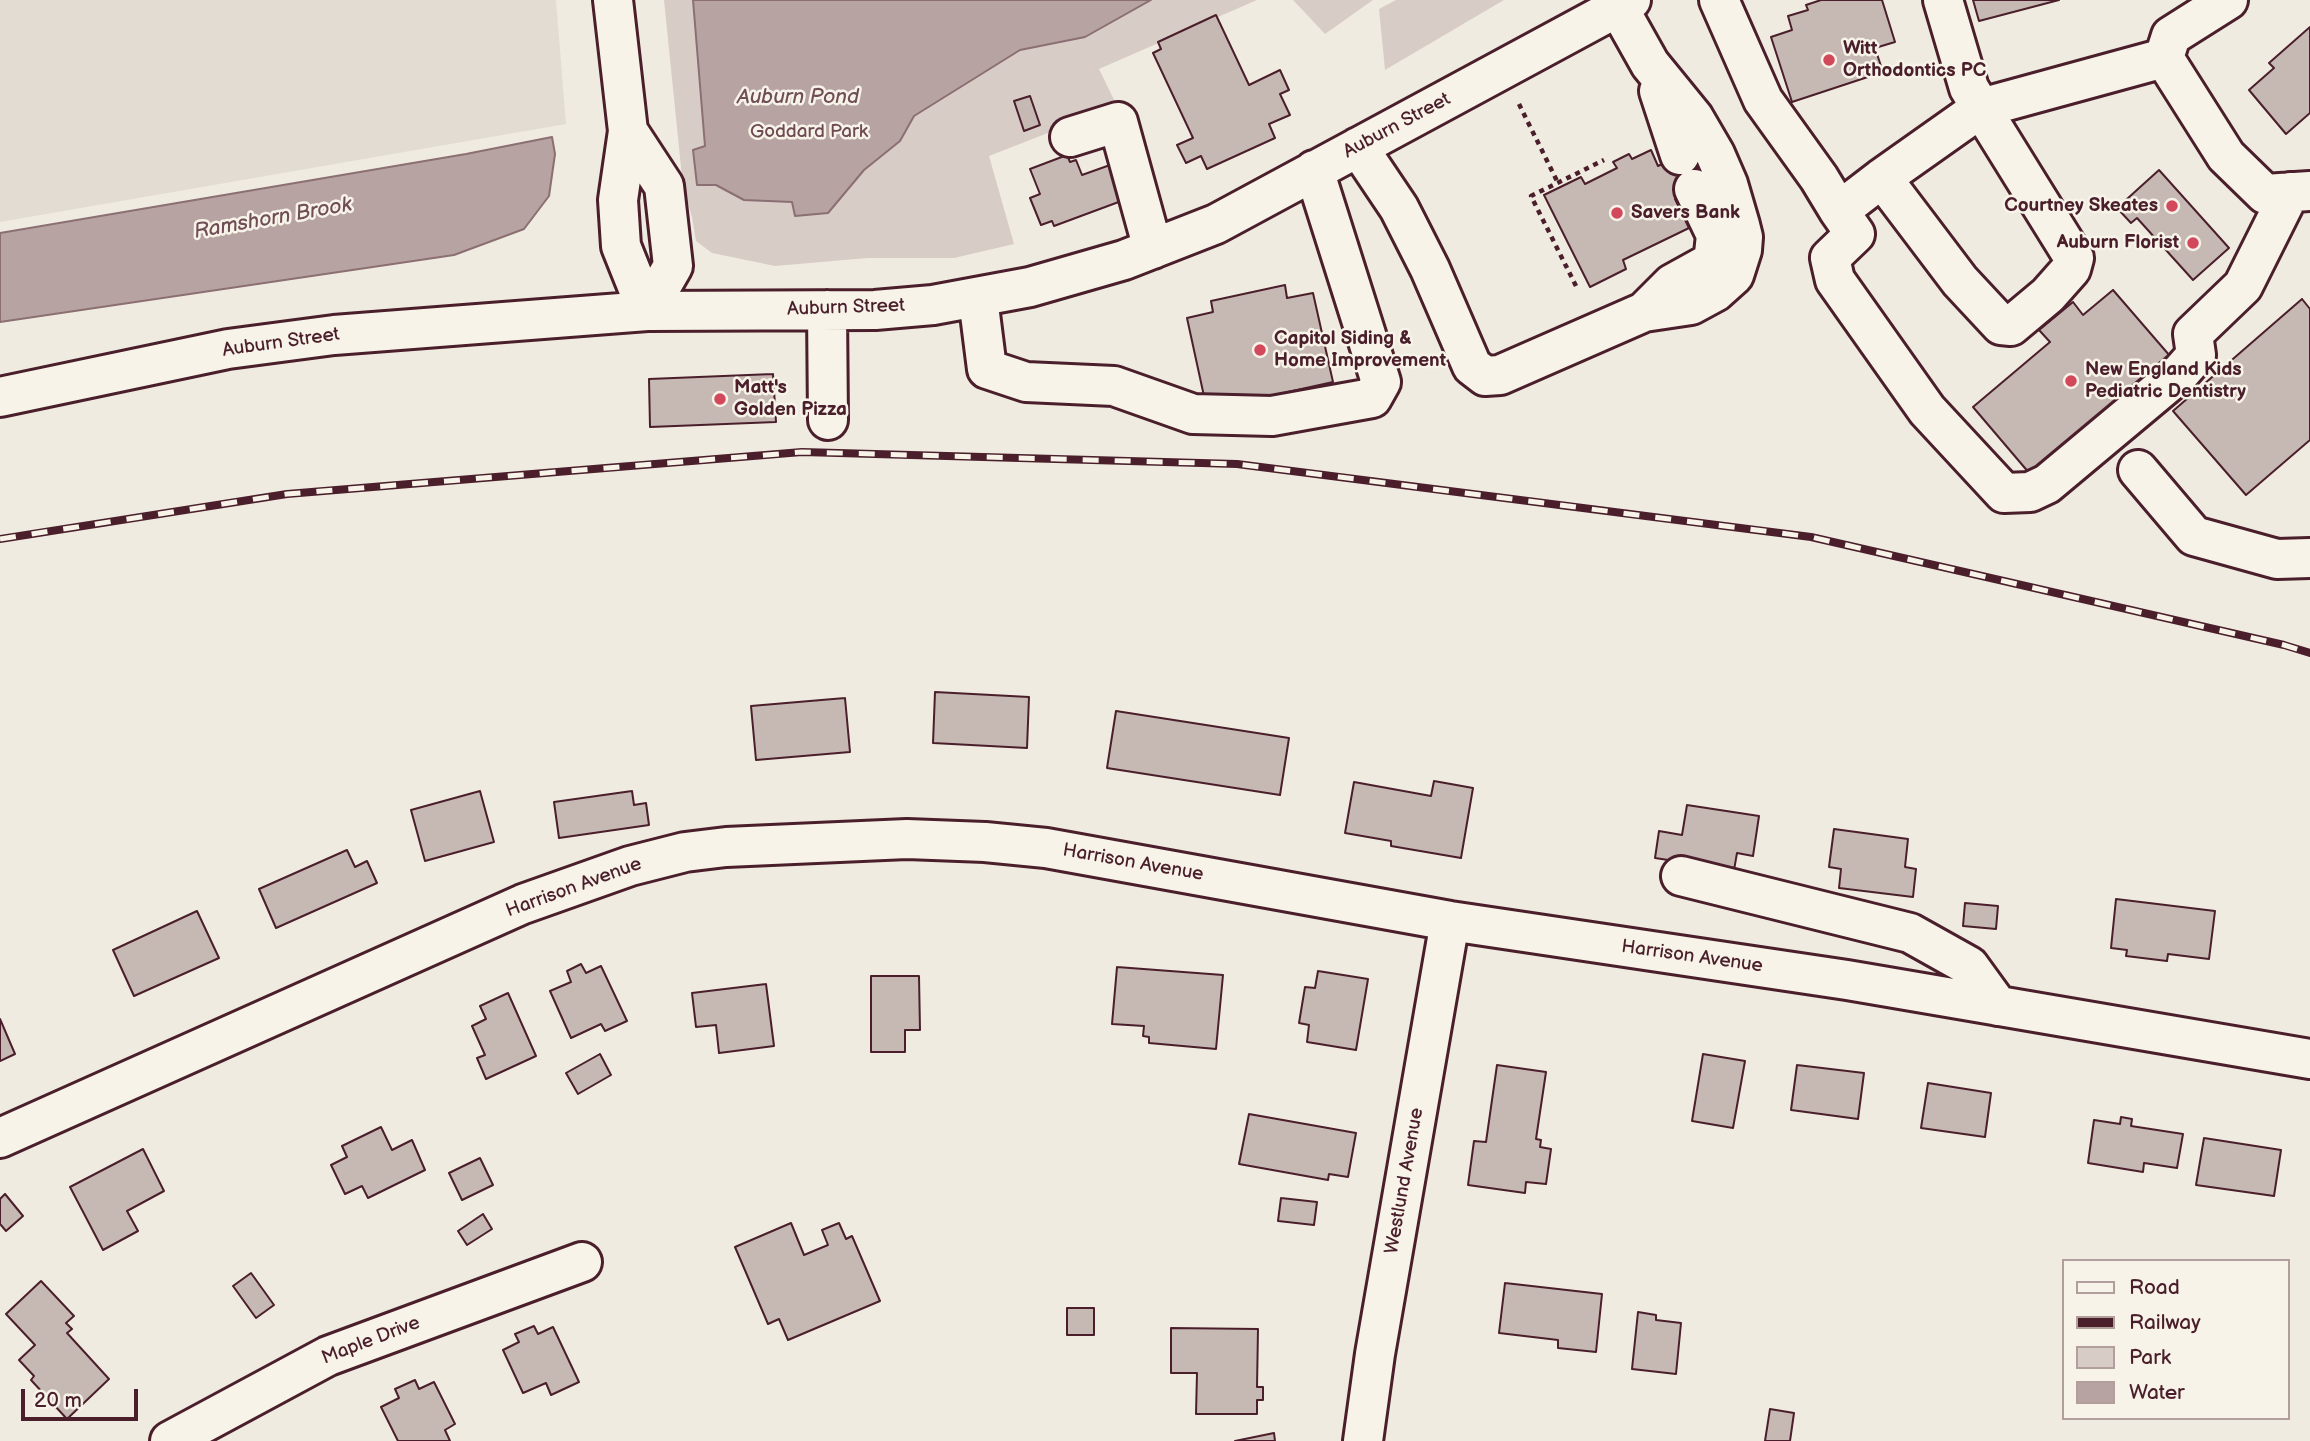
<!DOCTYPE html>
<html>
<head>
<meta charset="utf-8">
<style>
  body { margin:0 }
  #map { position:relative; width:2310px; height:1441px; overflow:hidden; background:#f0ebe0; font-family:"Balsamiq Sans",sans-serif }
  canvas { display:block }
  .legend { position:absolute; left:2062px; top:1259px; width:228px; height:161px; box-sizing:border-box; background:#f7f3e8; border:2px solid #b29e9c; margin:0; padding:9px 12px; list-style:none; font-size:21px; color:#4a1f2b }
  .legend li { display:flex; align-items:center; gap:14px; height:35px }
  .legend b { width:35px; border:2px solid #b29e9c }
  .scale { position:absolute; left:21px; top:1389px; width:117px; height:32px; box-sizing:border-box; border:4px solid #4a1f2b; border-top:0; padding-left:9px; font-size:21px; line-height:24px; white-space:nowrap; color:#4a1f2b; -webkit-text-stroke:5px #f7f3e8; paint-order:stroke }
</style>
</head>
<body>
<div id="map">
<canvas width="2310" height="1441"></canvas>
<ul class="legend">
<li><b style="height:9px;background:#f7f3e8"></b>Road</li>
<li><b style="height:9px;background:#4a1f2b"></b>Railway</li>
<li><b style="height:19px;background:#d8cdc6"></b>Park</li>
<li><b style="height:19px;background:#b7a4a2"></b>Water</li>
</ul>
<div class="scale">20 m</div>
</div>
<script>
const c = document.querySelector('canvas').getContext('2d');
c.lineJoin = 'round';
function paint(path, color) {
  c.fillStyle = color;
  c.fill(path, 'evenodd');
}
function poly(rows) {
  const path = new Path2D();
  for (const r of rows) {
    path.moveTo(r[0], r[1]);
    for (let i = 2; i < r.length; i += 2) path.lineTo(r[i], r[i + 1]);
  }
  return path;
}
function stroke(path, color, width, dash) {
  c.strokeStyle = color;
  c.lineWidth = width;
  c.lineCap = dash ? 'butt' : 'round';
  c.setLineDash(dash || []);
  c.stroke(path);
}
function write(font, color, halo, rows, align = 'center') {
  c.font = font + ' "Balsamiq Sans",sans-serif';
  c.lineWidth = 5;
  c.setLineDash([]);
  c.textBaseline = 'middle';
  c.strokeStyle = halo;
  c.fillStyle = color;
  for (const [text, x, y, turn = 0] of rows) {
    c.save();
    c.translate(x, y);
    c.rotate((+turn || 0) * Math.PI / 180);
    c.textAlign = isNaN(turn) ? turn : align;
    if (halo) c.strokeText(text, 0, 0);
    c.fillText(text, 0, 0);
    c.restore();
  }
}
paint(poly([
  [0,0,556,0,566,124,0,222]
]), '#e3dcd2');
paint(poly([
  [664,0,1257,0,1099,69,1117,106,989,156,1014,244,954,258,868,258,775,266,712,253,696,241,692,217,683,187],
  [1293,0,1373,0,1325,34],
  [1396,0,1504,0,1385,70,1379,9]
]), '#d8cdc6');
const water = poly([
  [693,0,1151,0,1085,37,1020,50,914,116,900,141,864,170,828,213,795,216,792,202,744,200,716,185,697,185,693,150,705,146,693,0],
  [552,137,555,154,549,196,524,229,454,255,0,322,0,233,466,154,552,137]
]);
paint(water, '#b7a4a2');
stroke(water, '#8b6f72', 2);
const building = poly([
  [1821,0,1882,0,1895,42,1875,48,1883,72,1792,102,1771,37,1792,30,1788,16,1808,10,1806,5,1821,0],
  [1973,0,2059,0,1979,21,1973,0],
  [1216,15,1249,85,1280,70,1289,90,1280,94,1290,115,1269,124,1275,138,1207,169,1201,156,1186,163,1177,145,1193,138,1153,53,1161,49,1158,42,1216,15],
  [2310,27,2310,113,2286,134,2249,90,2274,68,2269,63,2310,27],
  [1030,96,1040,125,1024,131,1014,101,1030,96],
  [1697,147,1714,180,1675,199,1689,228,1623,260,1626,269,1590,287,1544,195,1581,177,1585,184,1617,168,1613,162,1629,154,1632,159,1651,150,1658,166,1697,147],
  [1067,155,1070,162,1076,160,1082,175,1110,165,1124,200,1054,226,1052,221,1041,225,1030,198,1040,194,1030,169,1067,155],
  [2159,170,2229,248,2193,280,2137,218,2131,223,2117,208,2159,170],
  [1285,285,1287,298,1313,293,1333,382,1207,410,1187,318,1213,312,1211,301,1285,285],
  [2113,290,2170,356,2030,474,1973,407,2050,342,2039,330,2073,302,2083,315,2113,290],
  [2302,299,2310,309,2310,440,2246,495,2173,411,2302,299],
  [773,374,776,422,650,427,649,379,773,374],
  [935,692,1029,697,1027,748,933,743,935,692],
  [845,698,850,752,756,760,751,706,845,698],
  [1116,711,1289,738,1280,795,1107,768,1116,711],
  [1434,781,1473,788,1461,858,1391,846,1391,841,1345,833,1354,782,1431,796,1434,781],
  [480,791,494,842,425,861,411,810,480,791],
  [632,791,634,805,646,803,649,825,559,838,554,802,632,791],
  [1687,805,1759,816,1753,856,1737,853,1734,870,1655,858,1659,831,1682,835,1687,805],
  [1834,829,1908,839,1905,867,1916,869,1913,897,1839,888,1841,869,1829,867,1834,829],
  [347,850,355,867,367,861,377,883,276,928,259,889,347,850],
  [2116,899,2215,911,2209,959,2168,954,2167,961,2126,956,2127,950,2111,948,2116,899],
  [1965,903,1998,906,1996,929,1963,926,1965,903],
  [197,911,219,958,134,996,113,950,197,911],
  [581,964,586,973,601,966,627,1021,605,1031,601,1024,571,1038,550,991,571,982,567,971,581,964],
  [1117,967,1223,975,1216,1049,1149,1043,1149,1037,1143,1036,1144,1026,1112,1024,1117,967],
  [1318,971,1368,979,1356,1050,1307,1042,1309,1025,1299,1023,1305,987,1315,988,1318,971],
  [871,976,919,976,920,1030,905,1030,905,1052,871,1052,871,976],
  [766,984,774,1046,719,1053,716,1025,696,1027,692,993,766,984],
  [508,993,536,1056,486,1079,477,1058,485,1055,472,1026,486,1019,480,1006,508,993],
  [0,1019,15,1054,0,1061,0,1019],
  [600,1054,611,1075,578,1094,566,1073,600,1054],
  [1703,1054,1745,1061,1733,1128,1692,1121,1703,1054],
  [1497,1065,1546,1072,1536,1139,1541,1140,1540,1147,1551,1149,1546,1184,1526,1182,1525,1193,1468,1185,1474,1141,1486,1142,1497,1065],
  [1797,1065,1864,1073,1858,1119,1791,1110,1797,1065],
  [1928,1083,1991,1093,1985,1137,1921,1128,1928,1083],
  [1249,1114,1356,1133,1348,1177,1329,1174,1328,1180,1239,1164,1249,1114],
  [2121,1117,2132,1119,2131,1126,2183,1134,2177,1168,2144,1163,2143,1172,2088,1163,2094,1120,2120,1124,2121,1117],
  [381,1127,392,1150,412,1140,425,1170,368,1198,362,1186,345,1194,331,1165,347,1157,342,1146,381,1127],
  [2204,1138,2281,1150,2274,1196,2196,1185,2204,1138],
  [143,1149,164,1191,127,1211,138,1231,103,1250,70,1187,143,1149],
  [480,1158,493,1185,462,1200,449,1173,480,1158],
  [5,1194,23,1216,6,1231,0,1224,0,1199,5,1194],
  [1281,1198,1317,1202,1314,1225,1278,1221,1281,1198],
  [483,1214,492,1229,467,1245,458,1231,483,1214],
  [791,1223,804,1255,828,1245,822,1230,839,1223,846,1239,852,1236,880,1301,788,1340,779,1319,768,1324,735,1247,791,1223],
  [251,1273,274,1305,256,1318,233,1286,251,1273],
  [41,1281,74,1316,66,1323,72,1329,67,1333,109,1379,67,1419,31,1380,34,1376,19,1360,35,1345,6,1314,41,1281],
  [1505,1283,1602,1294,1596,1352,1558,1348,1558,1340,1499,1333,1505,1283],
  [1067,1308,1094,1308,1094,1335,1067,1335,1067,1308],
  [1638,1312,1656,1315,1656,1320,1681,1323,1676,1374,1632,1369,1638,1312],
  [534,1326,538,1334,553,1327,579,1382,551,1395,546,1383,523,1393,503,1350,519,1342,515,1334,534,1326],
  [1171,1328,1258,1329,1257,1387,1263,1387,1263,1400,1257,1400,1257,1414,1196,1414,1197,1373,1171,1373,1171,1328],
  [415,1380,419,1389,434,1382,455,1424,445,1430,450,1441,398,1441,381,1407,399,1398,395,1389,415,1380],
  [1770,1409,1794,1413,1790,1441,1765,1441,1770,1409],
  [1274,1433,1275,1441,1235,1441,1274,1433]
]);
paint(building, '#c6b8b3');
stroke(building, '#4a1f2b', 2);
const minor = poly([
  [613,0,628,131,618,200,621,246,647,311],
  [1719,0,1763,100,1819,178,1839,211,1882,178,1981,108,2074,258,2071,269,2048,295,2011,326,2001,325,1960,281,1882,178],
  [1943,0,1969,88,1981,108,2164,58],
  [2228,0,2171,36,2164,58,2226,156,2265,194,2310,191],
  [1659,91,1680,155],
  [628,131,664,186,673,266,647,311],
  [1070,137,1118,122,1153,249],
  [1358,147,1399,208,1430,269,1472,366,1485,376,1500,375,1644,312,1691,305,1715,292,1734,275,1742,250,1743,237,1740,225,1728,184,1715,154,1694,118,1650,64,1618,7],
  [1839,211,1855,234,1830,258,1835,280,1927,410,2004,493,2030,492,2047,484,2181,372,2196,355,2193,334,2243,286,2290,192],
  [978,298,987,369,1026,382,1114,386,1193,414,1272,416,1372,398,1381,382,1314,170],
  [827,310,828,420],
  [1644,312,1672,284,1710,263,1714,254,1716,235,1694,189],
  [0,397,228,349,334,335,647,311,875,310,933,305,1030,287,1124,260,1216,224,1631,0],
  [2138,470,2194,536,2277,559,2310,558],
  [1681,876,1910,933,1969,966,1998,1006],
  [0,1138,523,904,630,866,685,852,726,847,907,839,985,842,1046,848,1450,921,1847,980,2310,1059],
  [170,1441,328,1356,582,1262],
  [1363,1441,1375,1354,1450,921]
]);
stroke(minor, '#4a1f2b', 44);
stroke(poly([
  [1519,104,1558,183],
  [1576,286,1531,196,1604,160]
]), '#4a1f2b', 4.5, [5, 5]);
stroke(minor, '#f7f3e8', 38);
const rail = poly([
  [0,539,287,494,802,452,1237,464,1811,537,2284,645,2310,653]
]);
stroke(rail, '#4a1f2b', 8);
stroke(rail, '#f7f3e8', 5, [16]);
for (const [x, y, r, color] of [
  [1829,60,7,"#d1495b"],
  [2172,206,7,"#d1495b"],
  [1617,213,7,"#d1495b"],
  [2193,243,7,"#d1495b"],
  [1260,350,7,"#d1495b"],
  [2071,381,7,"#d1495b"],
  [720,399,7,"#d1495b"]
]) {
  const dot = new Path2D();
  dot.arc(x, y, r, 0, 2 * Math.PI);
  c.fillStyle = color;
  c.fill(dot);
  stroke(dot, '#f7f3e8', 2.5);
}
write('bold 19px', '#4a1f2b', '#f7f3e8', [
  ["Witt",1843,49],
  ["Orthodontics PC",1843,71],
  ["Courtney Skeates",2158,206,"right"],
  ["Savers Bank",1631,213],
  ["Auburn Florist",2179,243,"right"],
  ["Capitol Siding &",1274,339],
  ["Home Improvement",1274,361],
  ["New England Kids",2085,370],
  ["Pediatric Dentistry",2085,392],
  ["Matt's",734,388],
  ["Golden Pizza",734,410]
], 'left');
write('19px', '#4a1f2b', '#f7f3e8', [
  ["Auburn Street",1397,126,-28],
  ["Auburn Street",846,308,-2],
  ["Auburn Street",281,343,-8],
  ["Harrison Avenue",1133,863,10],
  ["Harrison Avenue",574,888,-20],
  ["Harrison Avenue",1692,957,8],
  ["Westlund Avenue",1405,1181,-80],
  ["Maple Drive",371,1341,-21]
]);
write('19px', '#6e4a52', '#f7f3e8', [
  ["Goddard Park",809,132]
]);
write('italic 21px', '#704e55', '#f7f3e8', [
  ["Auburn Pond",798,98],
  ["Ramshorn Brook",273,219,-10]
]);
</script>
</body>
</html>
